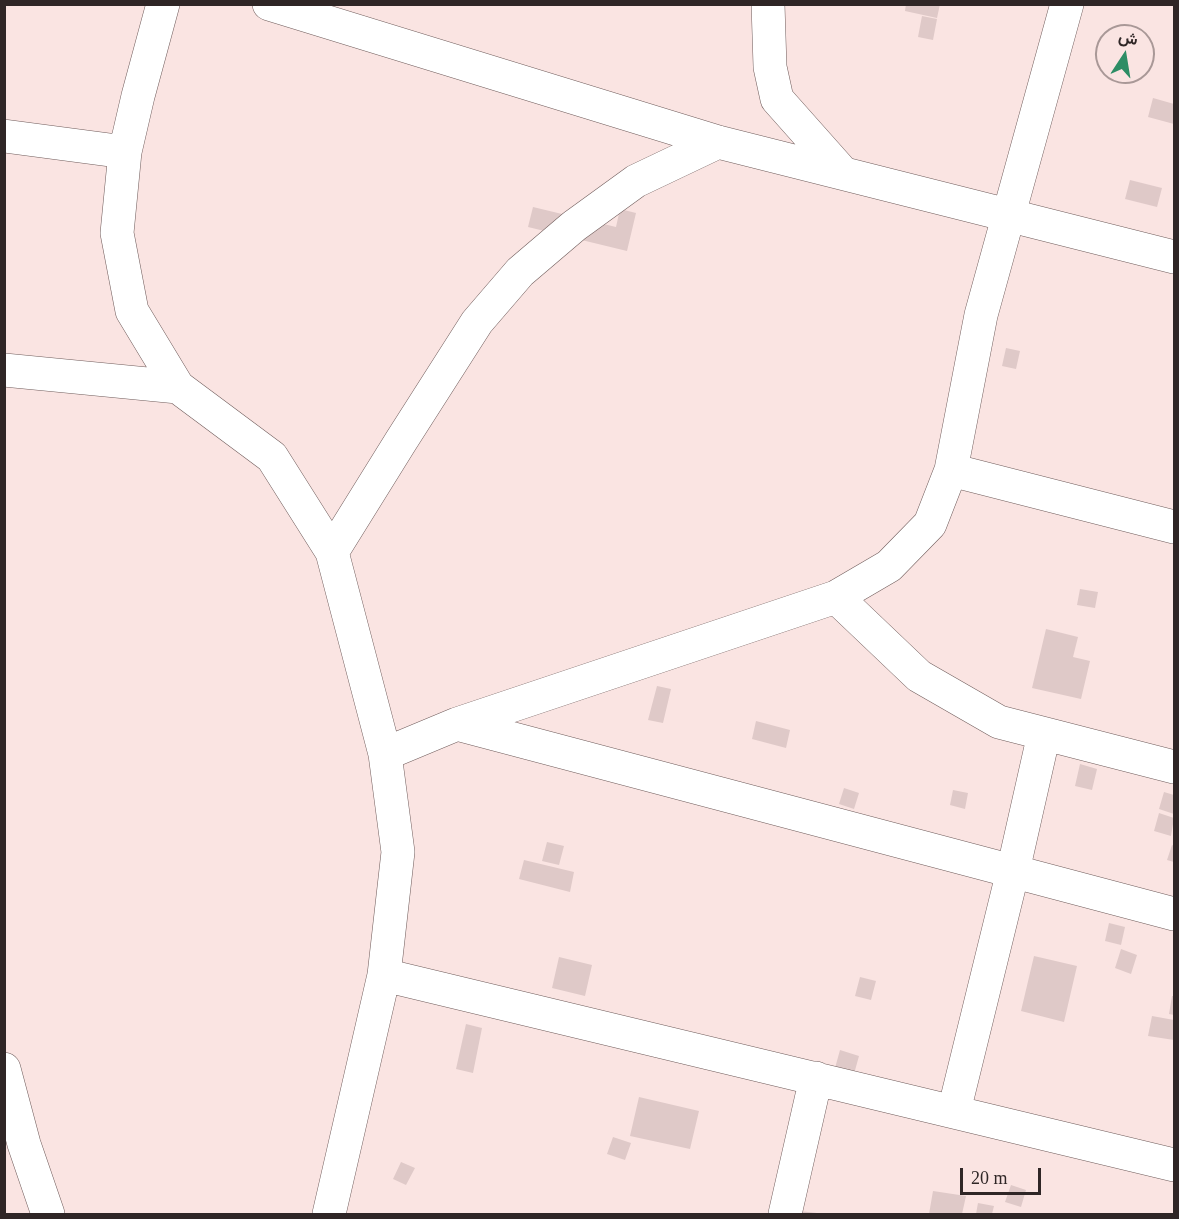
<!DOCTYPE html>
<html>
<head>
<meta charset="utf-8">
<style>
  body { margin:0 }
  #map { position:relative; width:1179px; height:1219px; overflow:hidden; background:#fae4e2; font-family:"Times New Roman",Vazirmatn,serif }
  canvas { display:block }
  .frame { position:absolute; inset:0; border:6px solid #2f2626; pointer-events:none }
  .north { position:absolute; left:1095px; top:24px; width:60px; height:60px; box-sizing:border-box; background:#fae4e2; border:2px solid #a99897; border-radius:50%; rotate:12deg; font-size:16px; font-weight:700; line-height:24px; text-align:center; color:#2f2626 }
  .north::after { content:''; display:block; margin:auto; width:21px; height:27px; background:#2d8d65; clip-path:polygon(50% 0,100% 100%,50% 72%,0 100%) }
  .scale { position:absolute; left:960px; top:1168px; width:81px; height:27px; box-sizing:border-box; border:3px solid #2f2626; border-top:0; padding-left:8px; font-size:18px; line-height:21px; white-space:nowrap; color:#2f2626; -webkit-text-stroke:4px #fae4e2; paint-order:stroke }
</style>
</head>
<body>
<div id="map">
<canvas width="1179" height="1219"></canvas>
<div class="frame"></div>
<div class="north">ش</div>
<div class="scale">20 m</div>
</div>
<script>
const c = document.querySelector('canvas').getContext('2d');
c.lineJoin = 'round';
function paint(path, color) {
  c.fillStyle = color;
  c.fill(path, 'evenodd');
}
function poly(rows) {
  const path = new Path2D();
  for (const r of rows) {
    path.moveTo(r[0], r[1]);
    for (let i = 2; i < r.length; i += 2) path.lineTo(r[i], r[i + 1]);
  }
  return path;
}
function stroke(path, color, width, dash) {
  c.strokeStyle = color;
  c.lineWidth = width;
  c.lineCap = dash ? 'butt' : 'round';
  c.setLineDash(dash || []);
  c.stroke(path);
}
paint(poly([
  [906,4,940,4,937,18,905,11],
  [922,16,937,19,933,40,918,37],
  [1153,98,1174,104,1174,124,1148,117],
  [1130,180,1162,188,1157,207,1125,199],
  [533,207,616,227,620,209,636,213,627,251,528,227],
  [1006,348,1020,351,1016,369,1002,366],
  [1080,589,1098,592,1095,608,1077,605],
  [1046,629,1078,637,1073,657,1090,661,1081,699,1032,688],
  [657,686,671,689,663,723,648,720],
  [756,721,790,730,786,748,752,739],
  [1080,764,1097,769,1092,790,1075,786],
  [844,788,859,793,854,809,839,804],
  [953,790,968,793,965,809,950,805],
  [1164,792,1174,795,1174,814,1159,809],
  [1159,813,1174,818,1171,836,1154,831],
  [547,842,564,846,559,865,542,861],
  [1172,845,1174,846,1174,862,1167,860],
  [524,860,574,872,570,892,519,879],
  [1109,923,1125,927,1121,945,1105,941],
  [1121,949,1137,955,1131,974,1115,968],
  [1034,956,1077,966,1064,1022,1021,1011],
  [559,957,592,965,585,996,552,988],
  [860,977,876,981,871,1000,855,996],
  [1172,996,1174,996,1174,1015,1169,1014],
  [1152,1016,1174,1020,1174,1040,1148,1036],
  [466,1024,482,1028,473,1073,456,1069],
  [840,1050,859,1056,854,1074,835,1068],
  [639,1097,699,1111,690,1149,630,1136],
  [613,1137,631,1143,625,1160,607,1154],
  [401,1162,415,1168,406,1185,393,1179],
  [1011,1185,1026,1190,1021,1207,1005,1202],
  [933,1191,966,1196,962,1214,929,1214],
  [978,1203,994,1206,992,1214,976,1214],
  [799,1211,817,1213,817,1214,798,1214]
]), '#dfc9c8');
const minor = poly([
  [163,4,138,96,125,152,117,233,132,311,178,387,272,457,332,552,385,754,398,852,384,975,329,1214],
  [269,4,718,142,1174,257],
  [768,4,770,67,777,99,841,171],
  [4,136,125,152],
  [4,370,178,387],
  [951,470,1174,527],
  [332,552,401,441,477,322,520,272,574,226,636,181,718,142],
  [836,597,919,676,999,722,1174,767],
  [457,724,1174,914],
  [385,754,457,724,836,597,889,566,930,524,951,470,981,315,1067,4],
  [384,975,1174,1165],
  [4,1069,24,1144,48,1214],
  [954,1111,1013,871,1044,734],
  [785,1214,816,1078]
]);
stroke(minor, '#705d5c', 34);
stroke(minor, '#fff', 33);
</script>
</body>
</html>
